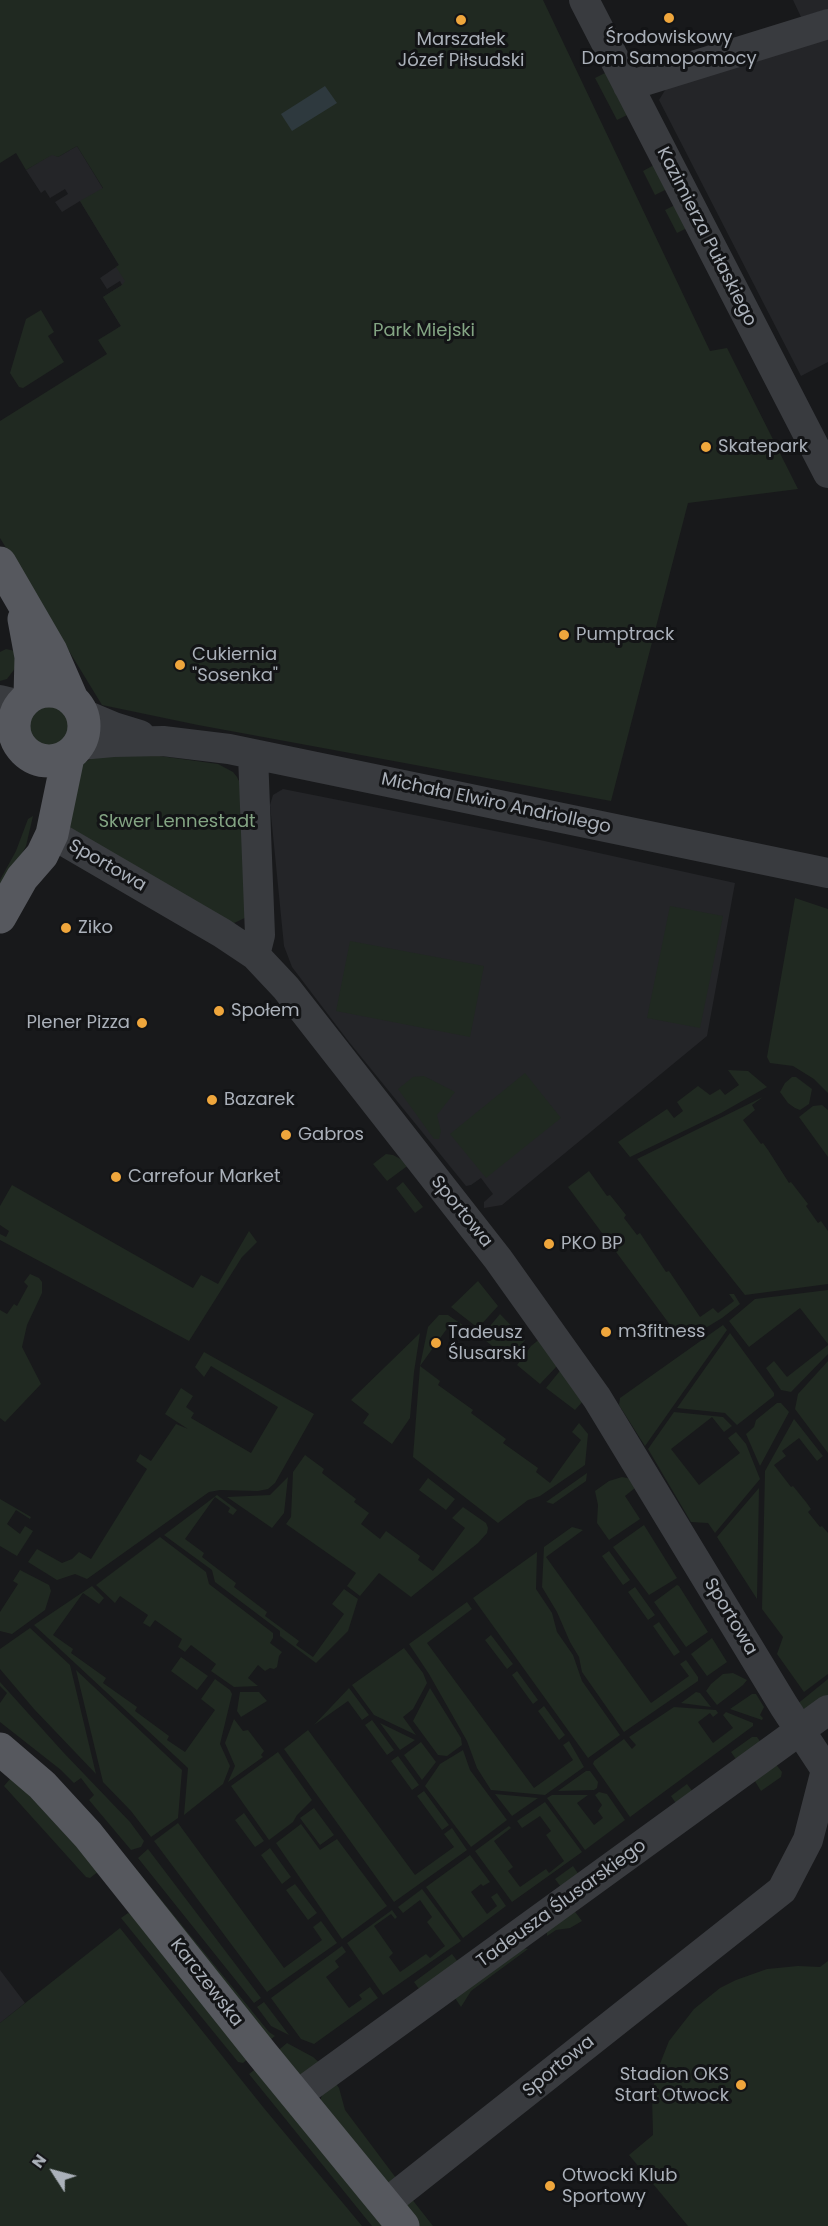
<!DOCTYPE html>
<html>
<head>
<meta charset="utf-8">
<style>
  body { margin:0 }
  #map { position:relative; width:828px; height:2226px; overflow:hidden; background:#18191b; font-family:Poppins,sans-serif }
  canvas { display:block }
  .north { position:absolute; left:24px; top:2142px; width:60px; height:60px; -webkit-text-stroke:4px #131416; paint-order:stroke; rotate:306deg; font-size:16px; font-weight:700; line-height:24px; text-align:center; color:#abb1ba }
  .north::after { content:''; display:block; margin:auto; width:21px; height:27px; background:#abb1ba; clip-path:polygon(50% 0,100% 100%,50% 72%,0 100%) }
</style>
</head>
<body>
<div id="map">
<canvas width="828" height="2226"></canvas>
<div class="north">N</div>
</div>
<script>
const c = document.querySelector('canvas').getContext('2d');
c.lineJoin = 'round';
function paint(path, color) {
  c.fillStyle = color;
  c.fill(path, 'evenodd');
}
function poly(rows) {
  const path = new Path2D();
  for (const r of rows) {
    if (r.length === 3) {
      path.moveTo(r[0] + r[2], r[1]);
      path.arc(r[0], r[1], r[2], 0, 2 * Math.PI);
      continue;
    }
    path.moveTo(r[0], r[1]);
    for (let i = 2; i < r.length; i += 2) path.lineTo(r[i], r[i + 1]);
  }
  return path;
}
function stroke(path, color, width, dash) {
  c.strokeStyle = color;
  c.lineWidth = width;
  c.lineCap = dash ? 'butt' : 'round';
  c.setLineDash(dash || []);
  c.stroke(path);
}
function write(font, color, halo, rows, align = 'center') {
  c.font = font + ' Poppins,sans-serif';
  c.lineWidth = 6;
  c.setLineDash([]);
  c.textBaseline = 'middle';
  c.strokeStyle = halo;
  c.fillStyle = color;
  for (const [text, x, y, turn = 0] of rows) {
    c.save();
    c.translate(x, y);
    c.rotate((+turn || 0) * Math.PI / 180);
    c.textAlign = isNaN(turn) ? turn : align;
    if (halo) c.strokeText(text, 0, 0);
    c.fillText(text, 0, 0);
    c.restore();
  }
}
paint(poly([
  [793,0,828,0,828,9,801,17],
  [828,38,828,362,801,376,659,100,667,87],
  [77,146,177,310,116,329,121,326,103,297,122,285,120,281,107,289,100,278,119,265,80,201,62,212,55,202,68,194,65,189,50,198,45,190,41,193,26,170,52,154,58,157],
  [283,789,540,840,735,883,707,1036,502,1205,484,1208,484,1202,493,1194,481,1178,471,1185,466,1186,349,1042,292,967,284,946,270,805,273,795],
  [0,1970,25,2003,0,2023]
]), '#242528');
paint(poly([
  [0,0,543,0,710,351,727,348,798,489,688,503,611,801,198,725,102,705,0,538,0,421,107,354,98,340,121,326,103,297,122,285,125,281,116,267,119,265,80,201,103,188,77,146,58,157,52,155,26,170,16,153,0,163],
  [607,72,629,114,617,120,595,78],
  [654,165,667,189,655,195,643,171],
  [675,205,687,228,677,233,665,210],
  [41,310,54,332,48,336,64,362,23,388,19,387,10,373,26,319],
  [6,649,15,651,16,667,7,679,0,681,0,652],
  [49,726,21],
  [138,753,218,764,233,772,237,777,240,783,249,916,232,924,111,858,68,826,79,765,93,758],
  [33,816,26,846,0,895,0,880,16,851,28,819],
  [795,898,828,909,828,1093,814,1079,793,1066,770,1063,767,1057],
  [670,906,723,916,700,1028,647,1018],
  [350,941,484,966,470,1037,336,1011],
  [728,1070,748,1071,767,1087,721,1113,630,1157,618,1142,667,1109,674,1118,683,1111,677,1102,698,1086,710,1095,720,1089,725,1095,739,1085],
  [525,1073,561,1118,486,1178,450,1134],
  [424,1076,455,1092,437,1115,441,1131,439,1139,434,1139,431,1135,398,1089,413,1077],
  [792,1077,796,1077,812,1089,809,1104,800,1110,795,1108,788,1103,780,1092,785,1083],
  [763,1097,752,1105,755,1110,743,1120,761,1144,763,1143,768,1150,789,1183,791,1182,808,1204,806,1206,818,1223,821,1221,828,1231,828,1284,745,1295,637,1159],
  [822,1105,828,1110,828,1157,799,1117,813,1106],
  [386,1154,393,1155,410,1164,387,1181,373,1164],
  [589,1171,607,1196,610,1195,626,1215,624,1218,637,1235,640,1233,666,1272,669,1271,700,1317,713,1308,718,1313,734,1301,729,1294,734,1294,740,1304,722,1318,694,1335,683,1340,679,1337,568,1187],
  [403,1182,423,1207,415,1213,396,1188],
  [12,1185,193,1288,201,1275,218,1284,249,1231,257,1242,242,1257,189,1341,0,1240,0,1234,6,1237,9,1231,0,1225,0,1206],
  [30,1274,39,1278,42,1282,42,1293,27,1325,22,1347,41,1384,5,1422,0,1418,0,1310,7,1314,14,1304,17,1306,28,1286,24,1282],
  [478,1281,498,1306,478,1328,451,1307],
  [828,1290,828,1344,800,1308,749,1347,729,1321,755,1299],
  [500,1314,525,1340,510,1360,481,1337],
  [439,1315,448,1315,470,1330,467,1334,451,1323,420,1366,440,1381,438,1385,473,1410,471,1413,506,1439,503,1443,538,1468,536,1472,550,1483,581,1440,572,1432,579,1423,588,1434,585,1465,540,1496,528,1500,498,1523,413,1457,420,1366,428,1327],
  [723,1325,727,1330,645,1446,619,1405,620,1398],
  [420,1333,414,1372,410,1418,392,1444,363,1423,369,1414,351,1400],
  [730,1333,774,1393,774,1396,737,1425,725,1413,677,1408],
  [541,1338,557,1366,540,1384,517,1365,531,1346],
  [828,1345,828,1354,791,1392,781,1390,766,1368,774,1361,787,1377],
  [204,1352,314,1414,275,1483,268,1489,258,1491,220,1490,209,1492,87,1579,75,1574,57,1580,28,1562,37,1549,62,1563,72,1559,79,1552,91,1559,147,1469,136,1461,140,1454,151,1461,176,1424,188,1429,165,1414,181,1388,193,1396,186,1407,194,1413,191,1418,251,1453,278,1407,211,1366,204,1377,195,1367],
  [828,1361,828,1453,795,1409,798,1394],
  [563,1367,584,1400,575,1410,546,1388],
  [777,1403,781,1403,789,1412,760,1466,746,1434,754,1427,756,1420],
  [674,1412,723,1417,732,1426,724,1432,712,1417,671,1449,699,1485,740,1453,728,1438,736,1432,746,1444,760,1479,715,1533,708,1523,691,1522,648,1449],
  [794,1419,823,1456,817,1461,799,1438,782,1451,786,1456,774,1465,791,1487,793,1486,806,1502,811,1509,808,1512,820,1527,822,1526,828,1533,828,1674,804,1692,777,1654,783,1637,762,1609,765,1471],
  [305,1455,324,1469,322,1473,356,1499,354,1502,369,1513,361,1524,380,1539,386,1531,420,1556,418,1560,433,1571,465,1528,452,1518,463,1507,486,1523,488,1528,487,1533,478,1543,411,1597,379,1573,360,1596,347,1586,356,1573,286,1524,291,1517,293,1472],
  [587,1473,586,1481,553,1504,546,1502],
  [288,1477,284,1513,272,1528,227,1497,270,1495],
  [622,1477,632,1479,635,1488,625,1496,640,1519,609,1540,597,1523,598,1505,595,1491,609,1481],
  [428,1478,455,1499,446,1510,419,1490],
  [759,1488,757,1599,717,1537],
  [217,1495,237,1510,233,1515,228,1512,230,1508,215,1497,185,1539,204,1553,202,1557,236,1583,234,1587,267,1612,265,1616,299,1641,296,1645,313,1657,344,1614,332,1604,344,1589,358,1599,348,1631,316,1663,280,1636,280,1631,215,1582,212,1570,164,1535],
  [0,1499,31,1517,30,1519,16,1510,7,1524,20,1534,25,1526,33,1531,17,1556,0,1546],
  [644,1525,677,1578,649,1595,613,1547],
  [572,1527,583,1530,546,1557,651,1703,689,1676,680,1664,686,1660,698,1677,698,1681,624,1732,582,1672,579,1657,570,1642,557,1612,542,1587,544,1547],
  [160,1537,206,1572,209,1584,273,1633,273,1638,270,1643,282,1652,279,1656,277,1667,274,1669,270,1668,265,1671,258,1665,248,1678,258,1686,234,1687,211,1671,216,1664,191,1645,185,1652,178,1647,182,1639,155,1620,150,1627,143,1623,148,1615,120,1596,115,1603,96,1585],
  [609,1551,630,1580,623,1585,602,1556],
  [537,1552,536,1589,552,1613,557,1632,573,1655,582,1681,620,1735,588,1758,473,1598],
  [20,1570,49,1585,51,1591,45,1610,12,1634,0,1631,0,1612,18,1584,13,1581],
  [677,1585,679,1586,708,1632,686,1647,654,1602],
  [92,1586,104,1598,99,1604,83,1593,53,1635,73,1649,71,1653,106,1678,103,1683,137,1707,135,1711,169,1736,167,1740,185,1752,215,1710,201,1699,215,1679,230,1690,232,1694,220,1744,230,1766,223,1784,184,1815,188,1768,34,1625],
  [635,1587,655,1615,648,1620,628,1592],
  [467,1602,472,1609,427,1643,534,1788,573,1760,563,1745,569,1741,584,1767,545,1795,491,1790,477,1768,467,1741,429,1674,409,1644],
  [659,1622,680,1652,674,1656,653,1626],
  [30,1628,70,1665,96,1774,34,1709,0,1669,0,1649],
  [491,1635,513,1664,507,1669,485,1640],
  [712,1638,727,1662,707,1676,691,1654],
  [404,1648,423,1673,427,1683,413,1709,403,1717,416,1735,374,1715,352,1685],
  [181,1657,208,1676,197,1690,171,1671],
  [76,1670,182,1770,178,1818,151,1837,131,1811,103,1782],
  [517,1671,538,1700,533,1704,512,1675],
  [733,1673,747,1680,743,1685,717,1705,706,1691,711,1684,723,1674],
  [828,1679,828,1698,805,1709,796,1705],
  [0,1682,63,1752,130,1822,144,1841,141,1847,131,1850,89,1800,94,1795,81,1778,74,1783,61,1770,0,1722,0,1703,7,1693,0,1686],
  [349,1688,369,1715,362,1720,348,1701,314,1725],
  [430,1688,461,1738,462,1745,447,1756,438,1755,413,1721],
  [240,1692,259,1692,267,1701,241,1717,237,1711],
  [696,1692,700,1693,711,1707,681,1703],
  [752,1694,756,1694,764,1707,760,1715,763,1718,762,1720,730,1709],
  [544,1706,565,1735,559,1740,538,1711],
  [674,1707,716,1710,718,1713,713,1717,710,1713,698,1722,713,1743,733,1728,723,1715,726,1712,753,1723,753,1726,630,1817,593,1764,594,1761,624,1739,632,1749,636,1745,629,1737],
  [234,1719,243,1731,248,1730,264,1751,261,1755,263,1757,228,1782,235,1766,225,1743],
  [372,1720,394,1750,387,1755,365,1725],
  [380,1723,415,1740,400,1750],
  [308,1730,415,1875,454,1847,444,1834,452,1828,467,1850,394,1902,284,1749],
  [752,1737,757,1737,764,1747,740,1765,731,1752],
  [421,1742,436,1762,422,1780,404,1755],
  [463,1750,470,1770,507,1820,471,1847,425,1786,440,1764],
  [278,1752,312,1800,297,1815,293,1822,269,1840,231,1786],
  [398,1756,419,1785,412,1790,391,1761],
  [774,1762,782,1772,781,1777,761,1791,753,1778],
  [586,1771,590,1771,598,1782,597,1788,594,1790,558,1791],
  [10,1779,16,1781,99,1871,90,1878,86,1877,4,1786],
  [687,1784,696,1796,679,1808,671,1796],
  [424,1791,449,1825,442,1830,417,1796],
  [599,1792,607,1794,625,1820,585,1850,547,1798,552,1795,588,1795,577,1803,594,1825,603,1818,598,1811,602,1805,595,1795],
  [495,1794,538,1798,512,1816],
  [545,1802,582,1852,512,1902,475,1851,509,1826,511,1828,494,1841,513,1867,508,1871,520,1887,546,1869,549,1873,564,1861,546,1835,551,1831,540,1816,522,1828,517,1821],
  [314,1808,334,1835,320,1845,300,1818],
  [244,1813,264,1841,255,1847,235,1820],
  [178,1823,284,1968,322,1940,313,1927,321,1921,337,1943,267,1992,154,1841],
  [301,1824,320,1850,337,1839,387,1906,342,1939,276,1843],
  [270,1848,291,1877,282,1884,261,1855],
  [148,1849,261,1998,254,2003,138,1858],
  [470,1855,490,1882,483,1886,481,1884,471,1892,487,1914,497,1906,491,1897,497,1893,506,1906,463,1938,426,1887],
  [573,1866,581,1878,564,1891,555,1879],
  [133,1870,137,1870,269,2032,275,2036,266,2043],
  [295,1884,317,1913,308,1920,286,1890],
  [422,1889,461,1941,383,1995,347,1943,392,1910,397,1917,395,1919,391,1914,374,1926,393,1953,389,1957,400,1972,426,1954,430,1958,445,1946,427,1922,432,1917,420,1900,403,1913,398,1907],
  [573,1909,582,1921,570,1928,556,1930,547,1936,547,1930],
  [128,1913,139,1919,250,2057,243,2063,238,2062,121,1918],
  [120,1928,263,2107,362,2226,0,2226,0,2023],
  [342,1946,346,1952,335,1961,339,1967,326,1977,349,2008,362,1999,359,1995,370,1987,378,1998,314,2044,301,2039,271,1998],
  [523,1948,528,1949,471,1991,461,2007,453,1995],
  [452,1954,461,1966,422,1993,414,1982],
  [828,1961,828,2226,688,2226,629,2155,653,2135,652,2095,656,2074,669,2041,694,2009,720,1988,736,1980,767,1969,798,1966,820,1967],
  [264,2002,289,2035,271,2026,257,2007],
  [287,2043,313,2057,322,2065,301,2076,274,2054],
  [258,2067,388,2226,372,2226,249,2074],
  [334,2081,339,2088,345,2110,399,2182,396,2183,386,2182,321,2107,321,2098,324,2089],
  [411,2198,433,2226,414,2226,406,2215,407,2202]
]), '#202921');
paint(poly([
  [325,86,337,103,292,131,281,114]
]), '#2e393e');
stroke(poly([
  [584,0,828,473],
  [628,86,828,24],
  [0,700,21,705],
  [83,714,114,727,140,735],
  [0,723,14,726],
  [80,745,113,742,163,741,229,749,828,873],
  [253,755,260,935,255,955],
  [52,834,222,933,255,955,286,988,498,1259,597,1398,784,1706,826,1770,808,1840,782,1890,385,2204],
  [296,2096,828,1710]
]), '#393b3f', 30);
stroke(poly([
  [0,563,51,651,72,699],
  [24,619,31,657,30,696],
  [49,726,35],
  [0,917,22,878,42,855,52,834,68,757],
  [0,1749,42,1785,88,1835,263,2055,403,2226]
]), '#56585e', 33);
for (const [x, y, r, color] of [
  [669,18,6,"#efa63c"],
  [461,20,6,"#efa63c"],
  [706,447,6,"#efa63c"],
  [564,635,6,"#efa63c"],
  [180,665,6,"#efa63c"],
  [66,928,6,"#efa63c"],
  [219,1011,6,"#efa63c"],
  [142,1023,6,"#efa63c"],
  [212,1100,6,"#efa63c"],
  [286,1135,6,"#efa63c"],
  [116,1177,6,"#efa63c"],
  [549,1244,6,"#efa63c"],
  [606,1332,6,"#efa63c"],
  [436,1343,6,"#efa63c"],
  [741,2085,6,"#efa63c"],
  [550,2186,6,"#efa63c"]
]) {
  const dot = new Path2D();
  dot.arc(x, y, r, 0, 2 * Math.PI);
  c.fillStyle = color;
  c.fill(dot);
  stroke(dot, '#131416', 2);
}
write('18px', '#abb1ba', '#131416', [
  ["Środowiskowy",669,38,"center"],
  ["Dom Samopomocy",669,59,"center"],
  ["Marszałek",461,40,"center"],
  ["Józef Piłsudski",461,61,"center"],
  ["Skatepark",718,447],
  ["Pumptrack",576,635],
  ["Cukiernia",192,655],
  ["\"Sosenka\"",192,676],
  ["Ziko",78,928],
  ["Społem",231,1011],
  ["Plener Pizza",130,1023,"right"],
  ["Bazarek",224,1100],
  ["Gabros",298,1135],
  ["Carrefour Market",128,1177],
  ["PKO BP",561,1244],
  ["m3fitness",618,1332],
  ["Tadeusz",448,1333],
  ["Ślusarski",448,1354],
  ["Stadion OKS",729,2075,"right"],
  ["Start Otwock",729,2096,"right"],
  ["Otwocki Klub",562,2176],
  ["Sportowy",562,2197]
], 'left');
write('18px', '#abb1ba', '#131416', [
  ["Kazimierza Pułaskiego",706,237,63],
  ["Michała Elwiro Andriollego",496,804,12],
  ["Sportowa",107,866,30],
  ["Sportowa",461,1212,51],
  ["Sportowa",730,1617,59],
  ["Tadeusza Ślusarskiego",562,1904,-36],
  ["Karczewska",206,1983,52],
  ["Sportowa",559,2067,-39]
]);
write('18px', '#83a483', '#131416', [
  ["Park Miejski",424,331],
  ["Skwer Lennestadt",177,822]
]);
</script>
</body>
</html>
